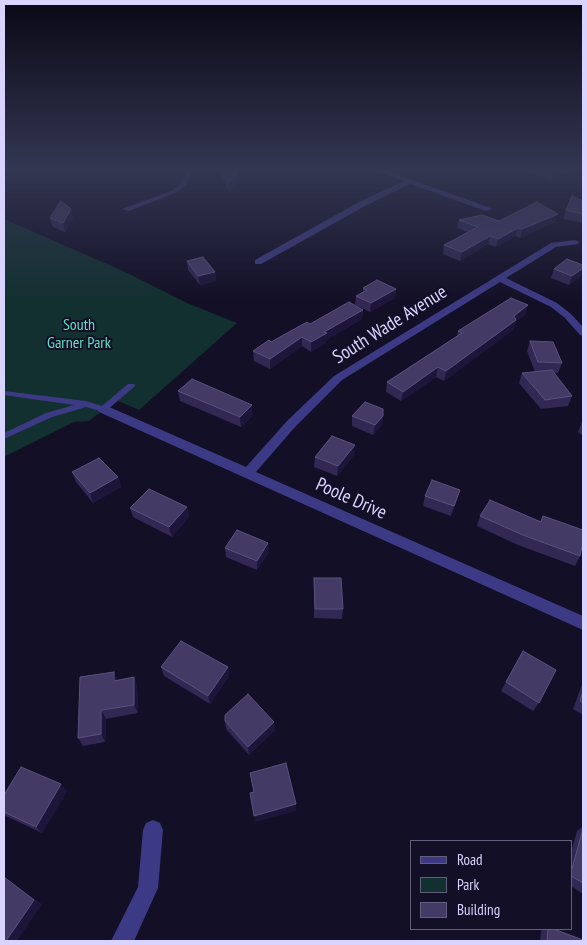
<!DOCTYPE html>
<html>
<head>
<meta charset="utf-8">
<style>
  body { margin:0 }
  #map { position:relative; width:587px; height:945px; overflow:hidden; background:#130f26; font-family:"PT Sans Narrow",sans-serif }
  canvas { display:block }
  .frame { position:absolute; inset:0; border:5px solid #d9d4ff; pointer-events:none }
  .legend { position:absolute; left:410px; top:840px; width:162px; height:90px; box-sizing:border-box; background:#130f26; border:1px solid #625e7d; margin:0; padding:6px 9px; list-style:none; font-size:15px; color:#d9d4ff }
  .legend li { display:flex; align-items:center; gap:10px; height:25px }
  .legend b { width:25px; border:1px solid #625e7d }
</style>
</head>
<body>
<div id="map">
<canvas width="587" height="945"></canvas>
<div class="frame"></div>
<ul class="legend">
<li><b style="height:6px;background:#3d3a85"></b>Road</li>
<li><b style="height:14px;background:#12302f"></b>Park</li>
<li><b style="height:14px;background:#433a66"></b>Building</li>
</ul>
</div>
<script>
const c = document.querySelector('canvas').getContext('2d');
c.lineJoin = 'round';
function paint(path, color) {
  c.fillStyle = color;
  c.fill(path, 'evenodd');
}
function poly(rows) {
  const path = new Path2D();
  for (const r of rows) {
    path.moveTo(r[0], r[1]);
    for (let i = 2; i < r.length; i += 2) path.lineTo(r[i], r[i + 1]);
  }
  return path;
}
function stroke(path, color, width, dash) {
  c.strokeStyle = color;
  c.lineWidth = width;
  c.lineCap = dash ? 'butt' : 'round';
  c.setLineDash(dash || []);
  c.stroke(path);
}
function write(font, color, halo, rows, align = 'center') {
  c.font = font + ' "PT Sans Narrow",sans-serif';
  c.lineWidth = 4;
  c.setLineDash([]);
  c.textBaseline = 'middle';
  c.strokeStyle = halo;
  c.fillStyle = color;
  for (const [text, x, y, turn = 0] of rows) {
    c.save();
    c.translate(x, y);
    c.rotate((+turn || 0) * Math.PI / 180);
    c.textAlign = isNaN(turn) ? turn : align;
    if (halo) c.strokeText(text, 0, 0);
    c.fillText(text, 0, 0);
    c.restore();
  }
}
paint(poly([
  [4,219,123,271,187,303,237,323,139,410,116,400,89,421,74,422,4,457]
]), '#12302f');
paint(poly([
  [128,384,134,384,135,386,106,411,103,412,86,407,52,417,4,439,4,433,46,413,74,405,4,395,4,391,86,401,102,406,128,384]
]), '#3d3a85');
paint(poly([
  [184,171,190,171,191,175,185,186,175,193,129,211,122,209,171,191,180,184,185,175,184,171],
  [378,171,388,171,493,209,486,211,410,184,365,206,261,264,255,264,255,260,359,202,404,181,378,171],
  [575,240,579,242,578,244,556,247,506,278,557,303,571,314,583,327,583,336,580,335,565,318,551,307,500,282,342,380,295,427,256,472,583,616,583,630,99,412,97,409,103,405,107,406,246,467,287,421,334,376,551,243,575,240],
  [153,820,160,823,163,830,158,888,134,941,111,941,138,887,143,830,146,823,153,820]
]), '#3d3a85');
paint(poly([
  [218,171,237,171,239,181,229,191],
  [526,171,570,171,552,180],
  [583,201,583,223,563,219,566,210],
  [71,209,73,218,65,232,53,227,50,218],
  [459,220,499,221,555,222,520,238,516,236,496,247,488,244,460,261,443,254,444,245,468,232,457,228],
  [187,261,215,272,216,281,200,285,188,270],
  [554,269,582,275,569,285,551,278],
  [363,288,396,289,395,298,370,312,355,305,356,296,363,292],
  [528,305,525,315,516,321,513,330,444,381,436,377,401,401,386,392,387,382,457,336,458,331],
  [363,310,362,319,326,340,326,343,311,352,302,346,270,369,254,361,253,351,310,324],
  [530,341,562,363,558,373,554,373,572,396,568,406,541,409,519,383,522,373,535,372,527,351],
  [178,391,253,415,241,427,180,401],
  [352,416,383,416,382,425,373,435,352,426],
  [583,421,583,436,578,432,582,422],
  [354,455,337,476,314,467,315,457],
  [72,472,118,477,121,487,93,503,76,482],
  [425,496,457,500,451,516,423,506],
  [187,507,189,517,172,537,133,517,130,508],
  [480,516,540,522,543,516,580,556,575,566,518,545,477,526],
  [268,543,269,552,257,570,226,557,225,548],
  [314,578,343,609,342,619,314,618],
  [523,651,539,703,533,711,501,691],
  [161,667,228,667,229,676,210,704,164,676],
  [134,677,137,686,138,713,106,719,105,742,83,746,78,738,118,680],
  [583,682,583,715,573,709],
  [225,721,275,730,249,755,226,729],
  [67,791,42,833,4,815,4,795],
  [583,826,583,894,571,886,571,852,577,831],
  [544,929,554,929,583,941,540,941,541,931]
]), '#312854');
paint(poly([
  [556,171,570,171,552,180,554,172],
  [239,173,239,181,229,191,229,182],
  [71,209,73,218,65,232,63,223],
  [558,214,555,222,520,238,522,229],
  [518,228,516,236,496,247,498,239],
  [490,236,488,244,460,261,462,252],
  [583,268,583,273,582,275,569,285,572,276],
  [215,272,216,281,200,285,198,276],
  [396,289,395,298,370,312,371,303],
  [528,305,525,315,516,321,513,330,444,381,446,371],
  [363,310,362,319,326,340,326,343,311,352,311,342,324,332],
  [302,337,302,346,270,369,270,359],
  [438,367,436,377,401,401,403,392],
  [252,405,253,415,241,427,240,417],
  [383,416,382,425,373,435,375,425],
  [355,445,354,455,337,476,338,466],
  [118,477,121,487,93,503,90,493],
  [460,490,457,500,451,516,454,506],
  [187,507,189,517,172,537,169,527],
  [268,543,269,552,257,570,257,561],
  [228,667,229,676,210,704,208,696],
  [114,672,118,680,114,681],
  [134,677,137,686,138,713,134,705],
  [101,710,106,719,105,742,101,734],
  [274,722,275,730,249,755,248,747],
  [61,784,67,791,42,833,36,827],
  [296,804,296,811,255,822,254,816],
  [4,877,42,904,17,941,6,941]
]), '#1d163a');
const building = poly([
  [222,171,237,171,239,173,229,182,222,171],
  [572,196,583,201,583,214,566,210,572,196],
  [61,201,71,209,63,223,50,218,61,201],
  [537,202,558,214,522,229,518,228,498,239,490,236,462,252,444,245,478,227,459,220,482,215,499,221,537,202],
  [203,257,215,272,198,276,187,261,203,257],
  [567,259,583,265,583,268,572,276,554,269,567,259],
  [377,280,396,289,371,303,356,296,367,290,363,288,377,280],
  [511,298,528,305,514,316,516,320,446,371,438,367,403,392,387,382,462,333,458,331,511,298],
  [349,302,363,310,324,332,327,333,311,342,302,337,270,359,253,351,269,340,271,342,307,322,310,324,349,302],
  [530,341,553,342,562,363,538,362,530,341],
  [552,370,572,396,545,400,522,373,552,370],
  [192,379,252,405,240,417,178,391,192,379],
  [365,402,383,409,383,416,375,425,352,416,365,402],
  [332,436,355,445,338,466,315,457,332,436],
  [99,458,118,477,90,493,72,472,99,458],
  [432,480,460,490,454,506,425,496,432,480],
  [149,489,187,507,169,527,130,508,149,489],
  [490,500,541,522,543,516,583,530,583,542,580,556,523,535,480,516,490,500],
  [237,530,268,543,257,561,225,548,237,530],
  [314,578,341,578,343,609,315,609,314,578],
  [181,641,228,667,208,696,161,667,181,641],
  [523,651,556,670,539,703,506,682,523,651],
  [114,672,114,681,134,677,134,705,101,710,101,734,78,738,80,677,114,672],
  [583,691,583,703,580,701,583,691],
  [248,694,274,722,248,747,225,721,225,715,248,694],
  [286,763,296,804,254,816,250,793,254,792,250,773,286,763],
  [21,767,61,784,36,827,4,812,4,795,21,767],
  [583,829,583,883,571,876,571,872,583,829],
  [4,877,34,900,6,941,4,941,4,877],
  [548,929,554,929,583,940,583,941,547,941,548,929]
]);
paint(building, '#433a66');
stroke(building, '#5a527e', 1);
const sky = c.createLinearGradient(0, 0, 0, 303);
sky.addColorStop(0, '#0a0815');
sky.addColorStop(0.56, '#333752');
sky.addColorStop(1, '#33375200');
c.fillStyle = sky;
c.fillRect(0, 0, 587, 303);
write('16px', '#5fe0c0', '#130f26', [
  ["South",79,325],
  ["Garner Park",79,343]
]);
write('19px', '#d9d4ff', '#130f26', [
  ["South Wade Avenue",390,325,-32],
  ["Poole Drive",351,499,24]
]);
</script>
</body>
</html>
